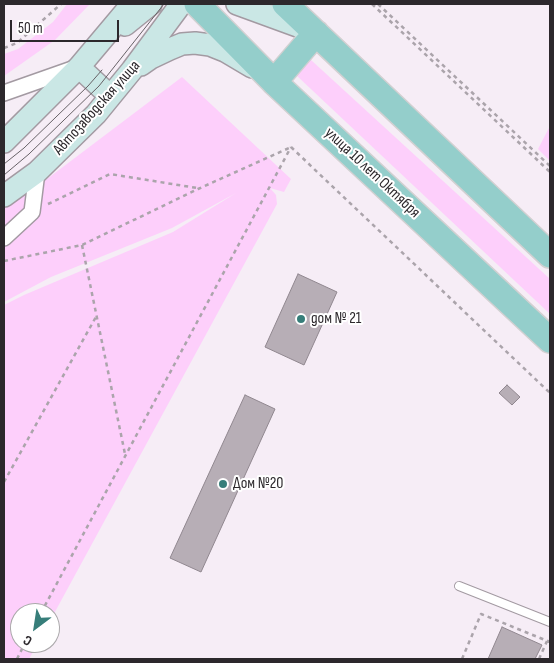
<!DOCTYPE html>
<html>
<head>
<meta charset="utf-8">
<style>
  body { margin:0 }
  #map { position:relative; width:554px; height:663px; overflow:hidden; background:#f6edf6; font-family:"Sofia Sans Condensed",sans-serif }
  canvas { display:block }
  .frame { position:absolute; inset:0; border:5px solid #2c282c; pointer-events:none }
  .north { position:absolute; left:10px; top:603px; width:50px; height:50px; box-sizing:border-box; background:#fff; border:1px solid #aba9ab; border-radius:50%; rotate:211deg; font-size:14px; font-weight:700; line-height:20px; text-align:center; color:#2c282c }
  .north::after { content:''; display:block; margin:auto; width:18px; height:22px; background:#377e7a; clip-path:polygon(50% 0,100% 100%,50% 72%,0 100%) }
  .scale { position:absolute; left:10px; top:20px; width:109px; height:22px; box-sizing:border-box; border:2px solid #2c282c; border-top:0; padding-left:6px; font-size:15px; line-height:18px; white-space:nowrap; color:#2c282c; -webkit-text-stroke:4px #fff; paint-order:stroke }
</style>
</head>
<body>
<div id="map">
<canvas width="554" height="663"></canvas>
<div class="frame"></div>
<div class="north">С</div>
<div class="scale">50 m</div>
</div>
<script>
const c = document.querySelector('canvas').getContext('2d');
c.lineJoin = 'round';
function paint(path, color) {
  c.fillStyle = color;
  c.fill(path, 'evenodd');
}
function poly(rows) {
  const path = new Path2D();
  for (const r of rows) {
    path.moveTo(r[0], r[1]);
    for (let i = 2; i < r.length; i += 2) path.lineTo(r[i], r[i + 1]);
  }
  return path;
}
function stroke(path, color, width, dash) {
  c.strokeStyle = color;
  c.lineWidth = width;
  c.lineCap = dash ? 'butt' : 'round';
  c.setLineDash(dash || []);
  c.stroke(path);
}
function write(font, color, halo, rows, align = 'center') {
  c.font = font + ' "Sofia Sans Condensed",sans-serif';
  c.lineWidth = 4;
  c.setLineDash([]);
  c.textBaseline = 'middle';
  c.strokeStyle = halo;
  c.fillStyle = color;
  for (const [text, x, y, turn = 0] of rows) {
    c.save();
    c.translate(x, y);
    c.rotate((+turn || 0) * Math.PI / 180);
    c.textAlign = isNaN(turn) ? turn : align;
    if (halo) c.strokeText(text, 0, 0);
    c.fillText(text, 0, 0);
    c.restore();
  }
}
paint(poly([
  [67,4,90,4,55,40,4,76,4,54,18,49,53,22],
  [311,60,550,279,550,314,296,75,300,63],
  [182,77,291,179,284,192,270,188,276,195,277,204,50,621,50,613,20,613,20,643,38,643,29,659,4,659,4,305,24,295,173,232,236,193,172,228,51,277,4,302,4,246,38,214,43,182],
  [550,126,550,161,538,149],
  [27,192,24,210,4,228,4,209]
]), '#fdcffb');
const building = poly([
  [298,274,337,292,304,365,265,347,298,274],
  [507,385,520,397,512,405,499,393,507,385],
  [245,395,275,409,201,572,170,558,245,395],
  [502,627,542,645,535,659,488,659,502,627]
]);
paint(building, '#b7aeb6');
stroke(building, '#90878f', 1);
const lane = poly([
  [459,586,550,622]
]);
const street = poly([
  [4,93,75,68],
  [4,238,32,212,37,172]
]);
const secondary = poly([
  [237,4,311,31],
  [125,25,151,4],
  [141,65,151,58,170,49,182,44,195,43,210,45,225,51,252,67],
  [79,67,110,96],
  [4,142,79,67,132,4],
  [4,196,37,172,96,114,132,70,181,4]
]);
const primary = poly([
  [197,4,274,82,550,340],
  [285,4,550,255],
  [274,82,316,33]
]);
stroke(lane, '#a39aa2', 10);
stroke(street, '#a39aa2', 18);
stroke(secondary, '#a39aa2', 24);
stroke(primary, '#d1d0d1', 28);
stroke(poly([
  [372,4,550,172],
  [378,4,550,166],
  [4,48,17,43,61,4],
  [291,147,550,393],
  [48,204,110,174,197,188],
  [82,245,125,454],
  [4,261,82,245,198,189,289,148],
  [4,482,97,315],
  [41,613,291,147],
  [17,659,25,643],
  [462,659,481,614,550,642],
  [539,659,547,641]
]), '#aba4ab', 2.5, [4, 4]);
stroke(lane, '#fff', 8);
stroke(street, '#fff', 15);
stroke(secondary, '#cae7e5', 21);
stroke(primary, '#94cecb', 25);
stroke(poly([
  [4,164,24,148,88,86,102,70],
  [4,175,29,154,99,86,164,4]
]), '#676267', 1);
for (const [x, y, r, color] of [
  [301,319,5,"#377e7a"],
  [223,484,5,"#377e7a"]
]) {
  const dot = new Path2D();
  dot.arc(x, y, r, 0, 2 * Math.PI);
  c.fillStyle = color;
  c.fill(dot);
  stroke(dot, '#fff', 2);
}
write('16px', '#2c282c', '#fff', [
  ["Автозаводская улица",97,108,-48],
  ["улица 10 лет Октября",372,173,43]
]);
write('16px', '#2c282c', '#fff', [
  ["дом № 21",311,319],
  ["Дом №20",233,484]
], 'left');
</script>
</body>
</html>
